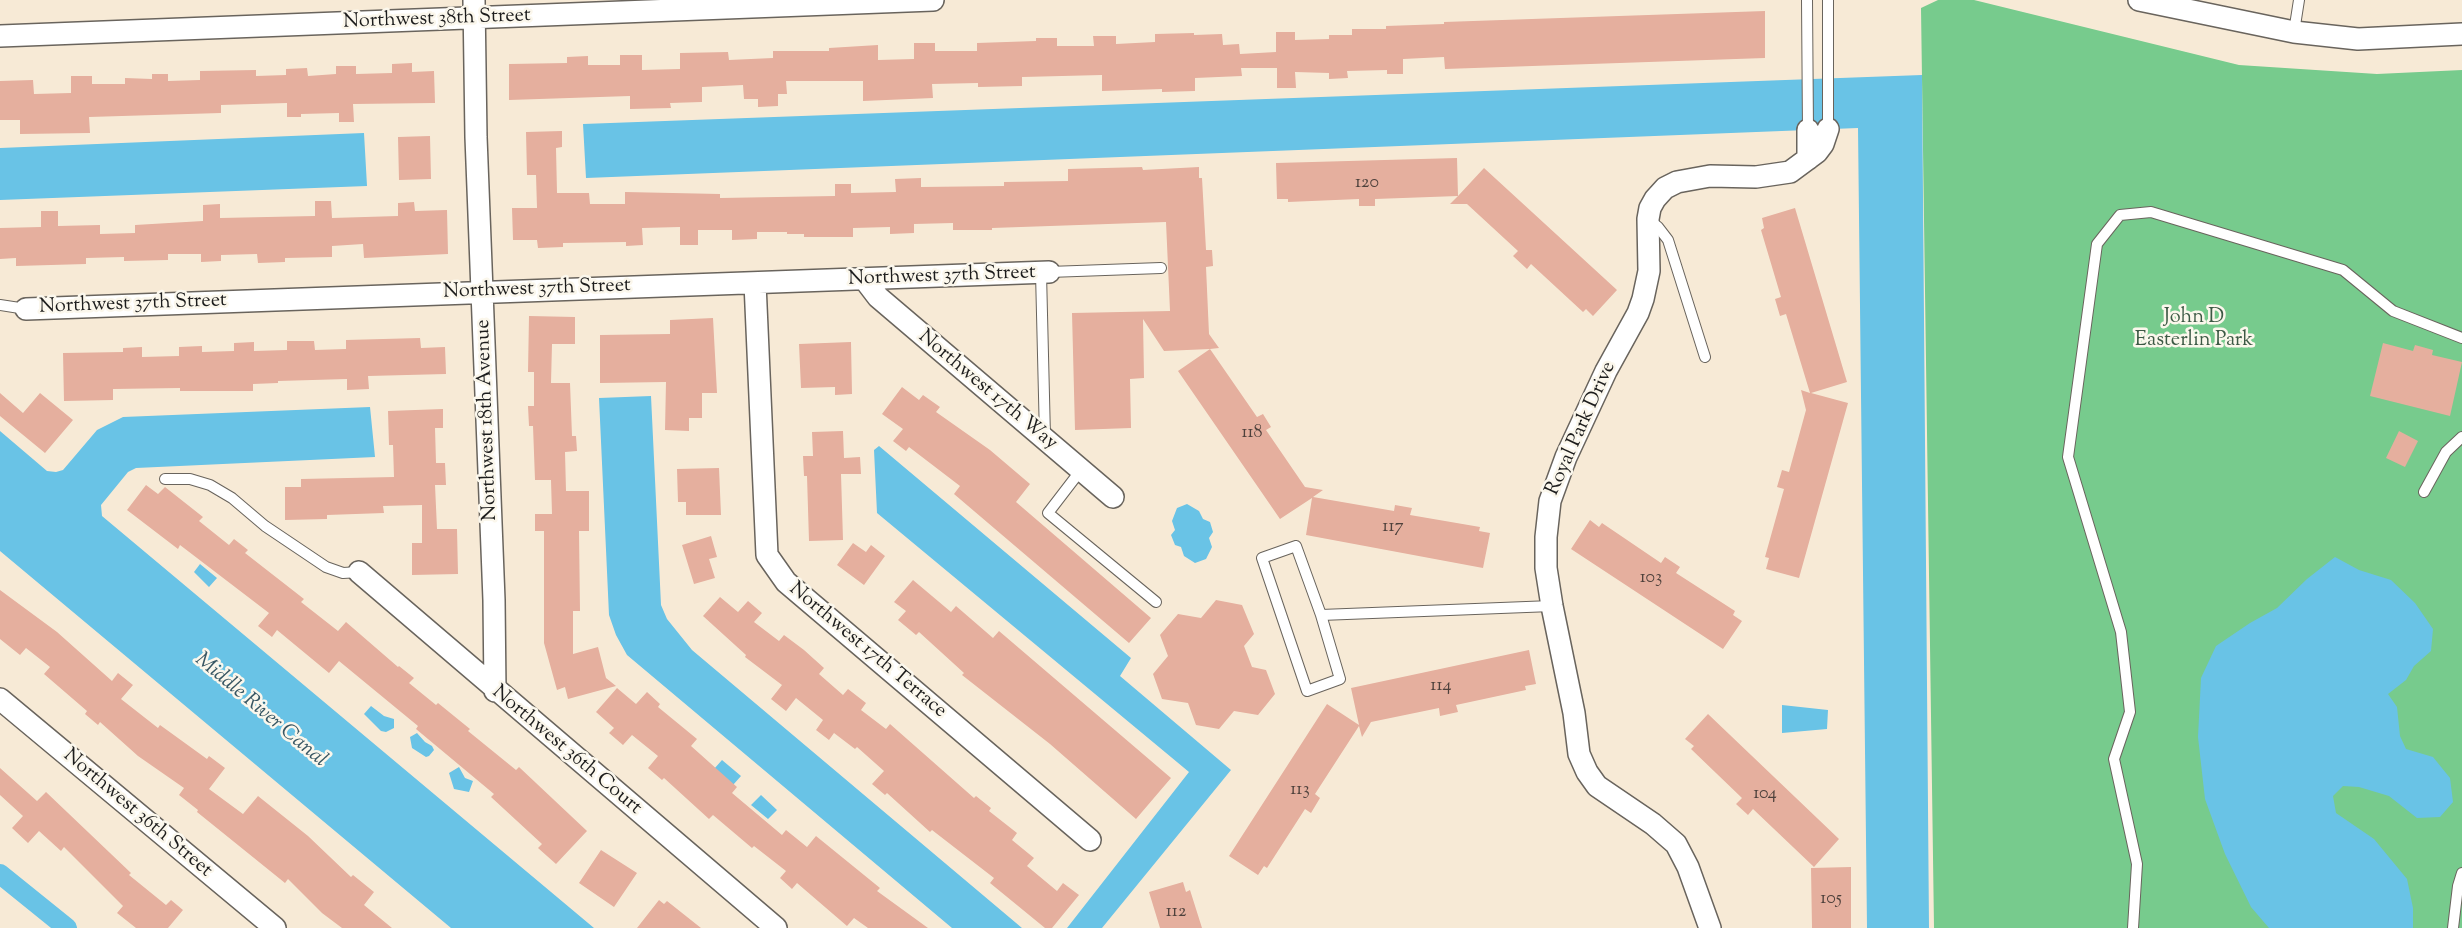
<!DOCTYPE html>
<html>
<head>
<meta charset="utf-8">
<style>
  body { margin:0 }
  canvas { display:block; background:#f7ead6 }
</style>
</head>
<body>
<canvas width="2462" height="928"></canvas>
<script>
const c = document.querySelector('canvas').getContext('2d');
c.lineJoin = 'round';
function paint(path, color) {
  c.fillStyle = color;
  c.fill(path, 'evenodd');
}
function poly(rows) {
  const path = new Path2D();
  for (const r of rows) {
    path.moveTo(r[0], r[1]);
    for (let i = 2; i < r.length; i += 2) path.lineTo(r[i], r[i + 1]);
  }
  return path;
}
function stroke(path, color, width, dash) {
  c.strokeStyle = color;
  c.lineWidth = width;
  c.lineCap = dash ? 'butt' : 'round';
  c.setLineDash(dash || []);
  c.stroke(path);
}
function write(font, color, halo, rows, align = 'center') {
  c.font = font + ' "Sorts Mill Goudy",serif';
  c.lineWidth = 5;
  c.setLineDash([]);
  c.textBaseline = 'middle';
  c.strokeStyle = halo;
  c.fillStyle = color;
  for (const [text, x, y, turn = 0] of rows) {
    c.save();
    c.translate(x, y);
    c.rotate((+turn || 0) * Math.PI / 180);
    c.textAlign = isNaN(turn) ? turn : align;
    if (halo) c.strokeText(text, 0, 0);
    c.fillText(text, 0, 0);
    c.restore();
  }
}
paint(poly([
  [1938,0,1974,0,2239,65,2377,74,2462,70,2462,928,1934,928,1921,8]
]), '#77cb8d');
paint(poly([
  [1922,75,1929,928,1867,928,1858,128,586,178,583,124],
  [364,133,367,186,0,200,0,148],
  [651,396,661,605,667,619,692,650,1022,928,952,928,627,655,616,635,609,615,599,398],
  [370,407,375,457,136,468,128,472,101,505,102,516,594,928,451,928,0,551,0,431,47,471,56,472,63,470,97,430,123,417],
  [879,446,1131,658,1120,676,1231,770,1102,928,1067,928,1189,772,877,513,874,450],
  [1187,504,1199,511,1203,519,1210,522,1213,532,1209,538,1212,547,1206,559,1195,563,1184,556,1181,547,1175,545,1171,535,1175,530,1172,521,1177,508],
  [2335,557,2359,570,2391,580,2415,603,2433,629,2431,651,2414,666,2406,680,2388,694,2397,707,2400,736,2406,749,2433,757,2450,778,2453,802,2440,817,2417,818,2389,796,2359,787,2343,786,2333,796,2336,813,2374,839,2407,879,2413,908,2413,928,2269,928,2251,907,2225,854,2205,799,2198,737,2201,678,2216,646,2250,623,2277,608,2307,579],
  [200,564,217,578,209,587,194,572],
  [1782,705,1828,710,1827,729,1782,733],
  [371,706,384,716,394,719,394,728,386,732,381,731,364,714],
  [417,733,425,742,432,746,434,750,429,756,426,757,412,748,410,737],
  [722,760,741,776,733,785,714,769],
  [459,767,465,778,473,781,469,792,454,789,449,773],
  [761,795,777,810,768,819,751,805]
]), '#69c3e6');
stroke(poly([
  [0,874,67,928]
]), '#69c3e6', 20);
paint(poly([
  [1765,11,1765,58,1445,69,1444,57,1403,59,1403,74,1387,74,1387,70,1347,71,1348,78,1329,79,1329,73,1295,72,1296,88,1277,88,1277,68,1241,68,1242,76,1195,78,1195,91,1162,92,1162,89,1102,91,1102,75,1022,77,1022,86,978,87,978,83,932,84,933,98,863,101,863,81,786,81,787,94,778,94,778,106,758,107,758,99,744,99,743,85,702,87,702,102,670,103,671,108,630,109,630,96,509,100,509,64,567,63,567,57,588,56,588,65,620,65,620,55,642,55,642,70,680,69,680,53,728,52,729,60,773,58,773,51,829,51,829,48,878,45,878,60,914,59,914,43,935,43,935,51,977,51,977,43,1036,41,1036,38,1057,38,1057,46,1094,46,1093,36,1116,36,1116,44,1155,42,1155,34,1194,33,1194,35,1222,34,1223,45,1239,44,1240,54,1276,52,1276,32,1295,32,1295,40,1329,39,1329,35,1352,35,1352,29,1386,29,1386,26,1444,24,1444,22],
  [412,63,412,72,434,71,435,103,353,104,354,122,339,122,339,113,301,114,301,117,287,117,287,103,221,105,221,113,89,117,90,133,20,134,20,120,0,120,0,81,33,80,34,94,71,93,71,76,92,76,92,84,125,84,125,78,152,79,152,74,168,74,168,81,200,80,200,71,256,70,256,76,286,75,286,69,307,68,308,76,336,74,336,66,356,66,356,74,392,73,392,64],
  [562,131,562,147,556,148,557,193,589,193,590,204,625,204,625,192,720,194,720,198,835,196,835,184,851,184,851,193,896,192,895,179,921,178,921,187,1004,186,1004,182,1068,181,1068,169,1142,167,1143,170,1199,167,1199,178,1202,178,1206,250,1212,250,1213,266,1206,267,1209,334,1219,348,1210,349,1257,417,1263,414,1271,427,1266,430,1305,487,1323,490,1313,497,1394,511,1395,505,1412,508,1410,515,1480,527,1479,531,1490,533,1483,568,1306,535,1312,498,1280,519,1178,371,1210,349,1164,351,1143,319,1144,378,1130,379,1131,428,1075,430,1072,313,1170,311,1166,222,992,228,992,230,953,230,953,223,914,224,914,233,890,234,890,227,853,228,853,237,804,237,804,234,787,234,787,232,757,232,757,239,732,240,732,230,698,230,698,245,680,245,680,227,642,228,643,245,626,246,626,242,563,243,563,247,538,248,537,240,513,240,512,208,537,208,536,175,527,175,526,132],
  [430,136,431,179,399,180,398,137],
  [1457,158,1458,196,1484,168,1617,290,1593,316,1586,309,1583,312,1531,264,1527,269,1513,256,1518,251,1467,204,1450,204,1458,196,1375,199,1375,206,1359,206,1359,199,1288,202,1288,199,1277,199,1276,163],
  [315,201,331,201,332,218,398,216,398,203,414,202,415,211,447,210,448,254,364,258,363,244,332,246,332,257,285,258,285,262,258,263,257,254,221,255,221,261,201,262,201,254,168,254,168,260,124,261,124,257,86,258,86,264,16,266,16,258,0,259,0,228,41,227,41,211,58,211,58,226,100,225,100,234,135,233,135,225,203,221,203,205,220,204,220,218,315,216],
  [1795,208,1847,382,1811,393,1848,403,1799,578,1766,569,1769,558,1765,557,1784,489,1777,487,1782,470,1789,472,1806,410,1801,390,1810,393,1786,314,1780,316,1775,299,1781,297,1761,230,1764,228,1762,218],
  [529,316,575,317,575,344,552,344,551,383,570,383,572,436,576,436,577,451,565,452,566,491,589,491,589,531,579,531,580,611,573,611,573,654,598,647,606,678,616,686,568,699,565,687,557,690,544,643,544,531,535,531,535,514,552,514,551,480,535,480,533,426,529,426,528,406,534,406,534,372,528,372],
  [713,318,717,393,702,393,702,418,689,418,689,431,665,430,666,382,600,383,600,335,670,334,670,320],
  [420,338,421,348,445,347,446,374,368,376,369,389,347,390,347,379,278,381,278,383,253,384,253,391,180,391,180,388,113,389,113,400,64,401,63,353,123,352,123,348,142,347,142,357,179,356,179,347,202,346,202,352,234,351,234,343,254,342,254,351,287,350,287,341,314,341,315,350,346,349,346,340],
  [851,342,852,394,835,395,835,387,801,388,799,344],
  [2383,343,2413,351,2415,345,2433,350,2432,355,2462,362,2450,416,2370,396],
  [902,387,919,400,923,395,940,407,936,412,990,450,1030,484,1016,502,1151,618,1129,643,954,494,960,486,909,447,906,451,893,441,903,429,882,414],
  [0,393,23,413,40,393,73,420,45,453,0,416],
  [443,409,443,428,435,428,436,463,445,463,446,485,435,485,437,529,457,529,458,574,412,575,412,543,422,543,422,505,383,506,384,513,327,515,327,519,285,520,285,487,301,487,301,479,394,477,393,445,389,445,388,411],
  [843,431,844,458,860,457,861,474,841,474,843,540,809,541,807,476,804,476,803,456,813,456,812,432],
  [2399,431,2418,441,2405,467,2386,458],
  [719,468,721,515,686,515,686,502,678,502,677,469],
  [146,485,158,494,165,487,203,517,199,521,229,545,234,539,248,550,245,553,304,599,301,602,338,631,346,622,398,667,399,666,414,678,409,683,436,705,438,703,470,729,468,731,516,770,519,767,587,831,556,864,538,848,542,844,491,797,494,794,416,729,418,726,339,661,329,673,277,630,272,637,258,626,269,613,180,545,178,549,127,510],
  [1590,520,1599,527,1602,523,1661,563,1665,557,1680,567,1676,573,1735,611,1733,615,1742,621,1723,649,1571,549],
  [711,536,717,557,709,559,715,578,694,584,682,545],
  [853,543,866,552,871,545,885,556,864,585,837,565],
  [913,580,951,612,956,606,993,638,999,631,1171,778,1136,819,1050,744,962,675,964,673,919,632,916,635,898,620,906,611,894,602],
  [0,590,57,632,112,681,118,673,133,685,121,699,158,728,160,725,207,759,209,756,225,768,209,789,243,814,258,796,308,836,351,877,353,875,374,892,364,905,392,928,342,928,322,913,288,879,285,883,197,812,198,810,179,795,184,788,138,756,100,722,98,725,85,714,87,711,44,674,50,667,26,648,20,655,0,639],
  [720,597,738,612,748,601,762,613,754,622,779,641,784,635,804,650,824,668,819,674,843,695,848,689,866,703,861,710,886,729,890,724,974,798,976,796,991,808,989,811,1017,833,1012,840,1034,858,1027,866,1057,891,1063,883,1079,895,1052,928,1045,928,990,883,994,878,932,830,930,832,887,793,885,795,872,784,884,771,857,747,855,749,834,733,829,740,816,730,823,720,796,698,786,711,771,699,782,685,745,657,746,655,703,616],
  [1216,600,1242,605,1254,634,1244,646,1252,667,1266,670,1275,694,1258,715,1234,711,1219,729,1196,725,1188,703,1162,699,1153,674,1168,656,1160,635,1178,614,1201,618],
  [1529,650,1536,684,1525,686,1526,690,1456,705,1458,712,1440,716,1439,708,1371,722,1362,737,1359,726,1315,794,1320,798,1311,813,1305,809,1267,868,1264,866,1258,875,1229,856,1327,704,1359,725,1351,688],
  [617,688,636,704,647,692,660,704,658,707,697,739,691,746,737,787,732,793,782,835,786,830,807,847,816,836,880,888,877,891,928,928,868,928,854,918,847,926,797,883,792,889,780,878,786,871,754,846,752,848,713,815,709,819,664,778,662,780,648,768,658,756,632,735,623,745,609,733,614,728,596,712],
  [1708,714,1839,839,1814,867,1753,809,1748,815,1736,804,1742,798,1691,749,1694,746,1685,739],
  [0,768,37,801,46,792,131,873,129,875,166,905,171,900,183,910,168,928,136,928,117,913,123,906,64,847,61,851,39,831,28,843,12,828,23,816,0,795],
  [601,850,637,873,614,907,579,883],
  [1851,867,1851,928,1812,928,1811,868],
  [1183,882,1186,892,1190,890,1202,928,1160,928,1149,892],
  [659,900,664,904,667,901,701,928,637,928]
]), '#e5af9e');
const service = poly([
  [1807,0,1808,130],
  [2294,32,2299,0],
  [1828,129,1828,0],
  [1649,220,1658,227,1668,240,1705,357],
  [1049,272,1161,268],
  [1041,273,1045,437],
  [0,305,26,309],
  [1081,470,1048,513,1156,602],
  [165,479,190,479,210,485,232,498,265,526,326,567,343,573,359,572],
  [2424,492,2446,452,2462,437],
  [1296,546,1321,615,1340,679,1307,691,1262,558,1296,546],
  [1321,615,1552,606],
  [2133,928,2137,864,2114,759,2130,712,2121,632,2068,457,2097,244,2120,215,2151,212,2343,270,2393,311,2462,338],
  [2453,928,2458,886,2462,873]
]);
const minor = poly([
  [474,0,476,137,494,600,495,691],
  [2139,0,2294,32,2358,39,2462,34],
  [0,36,933,0],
  [1808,130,1808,159],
  [865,280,878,297,1113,497],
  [755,283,767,555,786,582,1090,840],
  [26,309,1049,272],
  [359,572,776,928],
  [0,699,275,928],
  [1710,928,1688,867,1676,844,1653,824,1597,786,1587,772,1579,754,1574,713,1552,606,1546,568,1546,537,1550,501,1566,457,1606,371,1638,313,1643,299,1649,271,1648,219,1650,208,1655,199,1665,188,1677,182,1710,176,1756,177,1790,172,1817,152,1823,144,1828,129]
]);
stroke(service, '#69645d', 12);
stroke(minor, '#69645d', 24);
stroke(service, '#fff', 10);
stroke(minor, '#fff', 21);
write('18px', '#4e413c', null, [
  ["120",1367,184],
  ["118",1252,434],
  ["117",1393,528],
  ["103",1651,579],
  ["114",1441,687],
  ["113",1300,791],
  ["104",1765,795],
  ["105",1831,900],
  ["112",1176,913]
]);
write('20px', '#1c1c1c', '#fbf7ec', [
  ["Northwest 38th Street",437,20,-2],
  ["Northwest 37th Street",942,277,-2],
  ["Northwest 37th Street",537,290,-2],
  ["Northwest 37th Street",133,305,-2],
  ["Northwest 17th Way",987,391,40],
  ["Northwest 18th Avenue",488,420,-92],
  ["Royal Park Drive",1582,429,-66],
  ["Northwest 17th Terrace",867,651,40],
  ["Northwest 36th Court",566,751,40],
  ["Northwest 36th Street",137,814,40]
]);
write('20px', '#3c5944', '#fbf7ec', [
  ["John D",2194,319],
  ["Easterlin Park",2194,342]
]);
write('italic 21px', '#375663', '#fbf7ec', [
  ["Middle River Canal",260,711,40]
]);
</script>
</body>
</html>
